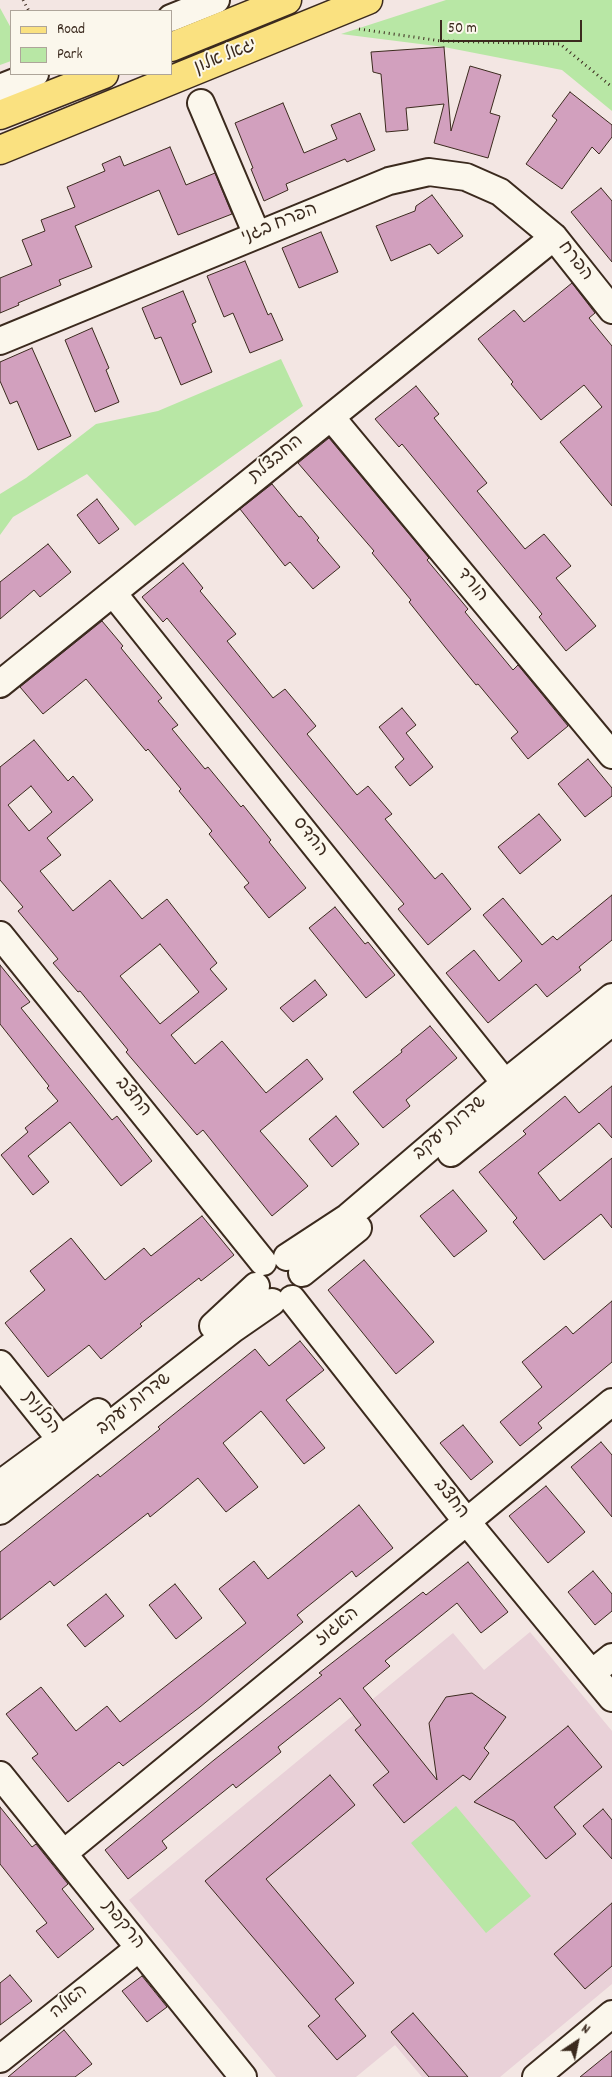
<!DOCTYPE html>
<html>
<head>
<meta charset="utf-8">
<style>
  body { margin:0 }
  #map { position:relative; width:612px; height:2077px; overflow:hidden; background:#f3e6e3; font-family:Dekko,sans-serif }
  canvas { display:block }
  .legend { position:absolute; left:10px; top:10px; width:162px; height:65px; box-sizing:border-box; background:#fbf7ec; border:1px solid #aea59a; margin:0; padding:6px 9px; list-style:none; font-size:15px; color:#3b2a1e }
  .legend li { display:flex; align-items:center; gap:10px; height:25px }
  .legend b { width:25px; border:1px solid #aea59a }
  .north { position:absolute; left:552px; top:2017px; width:50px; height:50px; -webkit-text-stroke:4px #fbf7ec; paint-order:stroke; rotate:34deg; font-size:14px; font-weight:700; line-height:20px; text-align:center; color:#3b2a1e }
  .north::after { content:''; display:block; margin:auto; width:18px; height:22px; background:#3b2a1e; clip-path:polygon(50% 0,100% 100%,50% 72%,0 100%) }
  .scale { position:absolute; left:440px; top:20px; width:142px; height:22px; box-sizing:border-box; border:2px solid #3b2a1e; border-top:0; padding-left:6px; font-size:15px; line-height:18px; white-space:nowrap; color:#3b2a1e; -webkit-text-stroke:4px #fbf7ec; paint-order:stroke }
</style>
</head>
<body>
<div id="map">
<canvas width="612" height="2077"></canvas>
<ul class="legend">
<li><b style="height:6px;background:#fae180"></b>Road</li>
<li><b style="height:14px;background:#b8e7a5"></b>Park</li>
</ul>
<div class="north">N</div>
<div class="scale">50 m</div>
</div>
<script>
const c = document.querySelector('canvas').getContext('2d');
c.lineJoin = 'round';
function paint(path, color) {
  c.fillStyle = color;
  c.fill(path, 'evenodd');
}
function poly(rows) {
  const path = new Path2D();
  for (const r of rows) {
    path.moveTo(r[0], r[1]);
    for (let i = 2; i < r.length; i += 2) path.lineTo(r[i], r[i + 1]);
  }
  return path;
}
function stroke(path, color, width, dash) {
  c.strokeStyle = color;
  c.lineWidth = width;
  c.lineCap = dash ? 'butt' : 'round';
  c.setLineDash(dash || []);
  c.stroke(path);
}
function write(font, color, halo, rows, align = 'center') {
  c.font = font + ' Dekko,"Playpen Sans Hebrew",sans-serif';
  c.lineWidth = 4;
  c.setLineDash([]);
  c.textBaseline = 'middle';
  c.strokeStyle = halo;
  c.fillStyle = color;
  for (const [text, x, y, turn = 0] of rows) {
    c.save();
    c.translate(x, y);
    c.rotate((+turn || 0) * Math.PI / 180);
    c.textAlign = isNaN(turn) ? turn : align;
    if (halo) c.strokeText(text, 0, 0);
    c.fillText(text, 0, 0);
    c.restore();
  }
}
paint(poly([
  [530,1632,612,1731,612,1984,500,2077,422,2077,395,2045,356,2077,276,2077,129,1900,453,1633,484,1670]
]), '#e9d1d8');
paint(poly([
  [446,0,612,0,612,111,562,70,444,47,341,34],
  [0,8,11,28,11,61,0,65],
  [281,359,303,406,135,526,87,474,13,517,0,535,0,494,26,478,96,424,158,411],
  [456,1806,531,1896,486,1933,411,1843]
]), '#b8e7a5');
const building = poly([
  [444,47,451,131,470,66,501,75,490,113,500,116,488,158,434,143,444,104,406,108,408,130,386,132,381,74,373,72,371,52,444,47],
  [570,92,612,125,612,137,599,154,592,147,562,189,526,164,557,120,552,116,570,92],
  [283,103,304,153,337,139,331,125,360,113,375,150,347,162,345,159,286,184,288,190,264,201,251,169,253,168,235,123,283,103],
  [170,147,186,185,215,173,232,214,178,235,159,190,75,226,92,267,59,280,61,285,18,303,19,305,0,313,0,278,32,265,22,240,45,231,41,220,75,207,67,187,105,171,102,164,120,156,124,166,170,147],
  [601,188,612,201,612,262,571,212,601,188],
  [432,195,463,236,438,254,430,244,391,261,376,226,415,211,416,206,432,195],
  [321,232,338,272,299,288,282,248,321,232],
  [245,261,268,315,271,313,283,340,250,353,233,313,224,317,207,276,245,261],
  [572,283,595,313,589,318,612,346,612,506,560,442,602,407,584,385,541,420,511,384,513,382,478,339,514,310,524,322,572,283],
  [183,291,196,322,192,324,212,372,181,385,161,337,155,339,142,308,183,291],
  [92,328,109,368,106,370,119,402,95,412,65,340,92,328],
  [32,348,71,436,38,450,17,401,10,404,0,381,0,362,32,348],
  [416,386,439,414,434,418,487,483,477,491,525,549,544,534,571,566,556,578,596,626,566,651,539,617,542,614,402,444,399,447,375,419,416,386],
  [329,438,429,558,427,560,468,609,465,612,513,670,518,665,568,726,528,759,511,738,518,732,478,684,476,685,445,647,409,602,411,600,372,553,374,551,298,463,329,438],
  [272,484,299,517,301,516,319,538,317,540,340,567,313,589,290,562,285,566,240,509,272,484],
  [97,499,119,529,99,544,77,515,97,499],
  [48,544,71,572,40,597,34,590,0,619,0,582,48,544],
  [183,563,203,588,200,591,236,634,227,641,273,698,285,689,316,726,307,734,357,795,368,786,392,814,385,819,435,879,442,873,471,909,428,945,398,909,404,904,368,861,291,769,167,618,163,622,142,597,183,563],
  [102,621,123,646,121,648,162,698,158,701,178,725,172,729,205,769,208,767,241,807,243,805,271,840,269,842,306,888,269,918,244,887,249,883,209,834,212,831,179,791,181,789,148,749,146,751,86,679,43,714,20,687,102,621],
  [402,708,416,725,406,733,433,767,410,786,395,767,404,759,379,727,402,708],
  [34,740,68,781,73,776,93,800,47,838,61,855,40,871,73,911,110,880,142,919,167,899,217,963,210,969,227,989,171,1035,195,1064,222,1041,266,1093,307,1059,323,1079,260,1131,308,1186,272,1216,203,1130,197,1135,126,1052,128,1050,80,991,78,992,53,963,58,959,18,911,23,907,0,880,0,767,34,740],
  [31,786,52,812,29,831,8,805,31,786],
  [160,944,199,992,160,1024,120,976,160,944],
  [588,759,612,788,612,796,585,817,558,784,588,759],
  [539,814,561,840,520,874,498,847,539,814],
  [612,895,612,940,579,967,581,970,547,997,536,984,488,1023,446,973,474,950,499,981,522,961,483,915,503,898,542,945,553,936,557,940,612,895],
  [335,907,365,944,368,942,395,975,366,998,309,928,335,907],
  [0,965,30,1002,21,1008,112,1120,117,1116,152,1161,121,1186,70,1122,28,1156,49,1182,33,1195,1,1155,28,1132,25,1128,58,1101,47,1088,49,1086,0,1024,0,965],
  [315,980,327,995,293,1022,280,1008,315,980],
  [430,1026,457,1058,406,1100,410,1106,383,1128,353,1092,402,1052,401,1050,430,1026],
  [612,1086,612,1138,599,1123,538,1173,560,1201,612,1158,612,1228,601,1214,544,1260,513,1222,517,1218,479,1172,526,1134,523,1131,565,1096,579,1113,612,1086],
  [336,1116,359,1144,332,1167,309,1139,336,1116],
  [453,1190,487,1231,454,1257,420,1216,453,1190],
  [202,1216,234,1255,201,1281,199,1278,140,1324,142,1326,101,1359,89,1345,48,1377,5,1323,45,1290,30,1271,71,1238,105,1280,144,1248,151,1256,202,1216],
  [364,1260,434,1342,396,1374,328,1290,364,1260],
  [612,1301,612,1362,538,1423,542,1428,520,1446,500,1422,542,1387,522,1362,566,1326,573,1334,612,1301],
  [300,1341,324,1370,286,1400,325,1448,304,1464,261,1411,223,1443,258,1487,226,1512,198,1478,150,1517,148,1513,54,1586,50,1581,0,1620,0,1552,98,1474,100,1477,160,1429,158,1427,255,1349,269,1366,300,1341],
  [463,1425,493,1462,471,1480,440,1443,463,1425],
  [601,1442,612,1455,612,1517,571,1467,601,1442],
  [546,1486,585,1532,548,1563,509,1516,546,1486],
  [359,1505,393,1548,356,1577,352,1571,297,1615,303,1622,200,1707,123,1766,119,1762,68,1802,32,1758,38,1754,6,1714,41,1687,76,1731,107,1706,120,1722,246,1623,219,1589,254,1561,268,1579,359,1505],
  [468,1562,508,1612,481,1633,457,1603,385,1661,390,1666,363,1688,437,1780,429,1723,446,1697,472,1693,506,1717,484,1748,489,1753,470,1780,463,1775,404,1823,373,1785,389,1772,355,1730,361,1725,340,1698,278,1747,281,1752,236,1788,233,1784,162,1841,167,1848,128,1879,105,1850,214,1760,322,1675,319,1673,423,1592,426,1595,468,1562],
  [593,1571,612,1594,612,1611,595,1625,568,1592,593,1571],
  [175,1584,202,1618,176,1639,149,1605,175,1584],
  [106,1594,124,1616,85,1647,67,1625,106,1594],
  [568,1726,602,1767,554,1807,576,1834,546,1859,514,1821,474,1802,568,1726],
  [330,1775,355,1805,266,1879,354,1983,335,1999,366,2036,337,2060,308,2026,320,2016,205,1881,330,1775],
  [0,1807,32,1847,36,1844,68,1884,62,1889,94,1929,58,1958,36,1931,47,1923,0,1864,0,1807],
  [603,1809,612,1820,612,1859,583,1826,603,1809],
  [612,1903,612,1966,585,1989,554,1954,612,1903],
  [10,1975,32,2001,0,2025,0,1983,10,1975],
  [142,1976,167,2007,147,2022,122,1991,142,1976],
  [413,2013,468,2077,429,2077,391,2032,413,2013],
  [64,2030,92,2064,75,2077,8,2077,64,2030],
  [612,2051,612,2077,580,2077,612,2051]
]);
paint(building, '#d2a0be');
stroke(building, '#3b2a1e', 1);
const minor = poly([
  [171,18,216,0],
  [0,88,35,74],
  [201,103,257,235],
  [0,341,389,181,429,172,466,177,500,192,554,237,612,310],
  [331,417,612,755],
  [113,593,505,1083],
  [0,684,554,237],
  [0,935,263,1262],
  [451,1153,612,1022],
  [287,1257,348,1217,505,1083,612,997],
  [302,1273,358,1228],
  [292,1299,467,1522,612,1698],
  [213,1326,256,1286],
  [0,1364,61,1440],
  [0,1484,98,1412],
  [0,1511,233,1329,272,1302],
  [592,1673,612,1657],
  [0,1775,243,2077],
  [64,1853,612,1402],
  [0,2059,139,1948],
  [536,2077,612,2014]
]);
const major = poly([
  [171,47,287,0],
  [0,115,104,74],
  [0,150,368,0]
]);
stroke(minor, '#3b2a1e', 30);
stroke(major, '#3b2a1e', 31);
stroke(poly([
  [23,0,29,11],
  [359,29,441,41,560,44,612,87]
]), '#3b2a1e', 3, [1, 4]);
stroke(minor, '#fbf7ec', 26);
stroke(major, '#fae180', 28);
write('18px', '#3b2a1e', '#fbf7ec', [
  ["יגאל אלון",226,58,-22],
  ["הפרח בגני",280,225,-22],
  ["הפרח",574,262,52],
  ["החבצלת",277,460,-39],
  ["הורד",471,586,50],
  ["ההדס",309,838,51],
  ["החצב",132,1098,51],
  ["שדרות יעקב",451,1129,-40],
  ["שדרות יעקב",135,1405,-38],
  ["הכלנית",40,1414,51],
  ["החצב",450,1500,52],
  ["האגוז",338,1628,-39],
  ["הרקפת",122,1926,51],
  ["האלה",70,2003,-39]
]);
</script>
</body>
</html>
